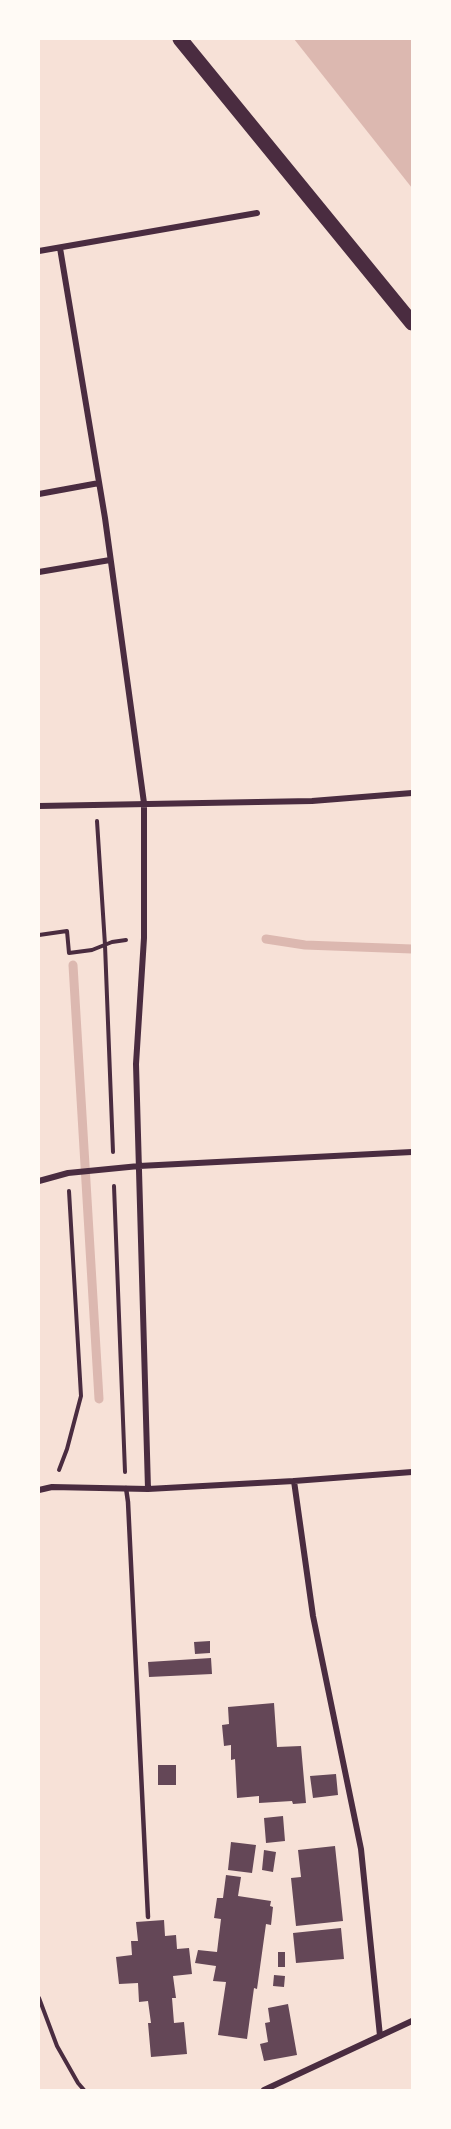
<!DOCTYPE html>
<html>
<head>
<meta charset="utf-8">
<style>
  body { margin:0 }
  #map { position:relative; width:451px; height:2129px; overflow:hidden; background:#f7e1d7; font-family:"Sofia Sans Condensed",sans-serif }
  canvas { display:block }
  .frame { position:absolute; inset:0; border:40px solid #fffaf5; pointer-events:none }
</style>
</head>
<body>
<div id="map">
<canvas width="451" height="2129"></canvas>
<div class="frame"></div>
</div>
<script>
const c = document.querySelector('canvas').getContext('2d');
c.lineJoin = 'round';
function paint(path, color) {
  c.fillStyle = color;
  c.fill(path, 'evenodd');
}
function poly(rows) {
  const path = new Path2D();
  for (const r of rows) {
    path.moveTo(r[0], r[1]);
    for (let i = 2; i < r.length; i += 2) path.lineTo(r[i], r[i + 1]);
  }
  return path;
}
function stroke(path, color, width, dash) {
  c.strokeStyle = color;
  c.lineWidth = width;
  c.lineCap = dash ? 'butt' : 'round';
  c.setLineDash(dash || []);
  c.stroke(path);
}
paint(poly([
  [294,39,412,39,412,188]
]), '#dcb8b0');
stroke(poly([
  [266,939,305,945,412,949],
  [73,965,99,1399]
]), '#dcb8b0', 9);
paint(poly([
  [210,1641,210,1653,195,1654,194,1642],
  [211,1658,212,1674,149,1677,148,1662],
  [274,1703,277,1747,301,1746,306,1803,293,1804,292,1801,259,1803,259,1796,237,1798,235,1759,231,1760,231,1745,224,1746,222,1725,229,1724,228,1707],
  [158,1765,176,1765,176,1785,158,1785],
  [336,1774,338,1795,313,1798,310,1776],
  [283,1816,285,1841,266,1843,264,1818],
  [231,1842,256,1845,252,1873,228,1870],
  [335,1846,343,1921,296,1926,291,1878,301,1877,298,1850],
  [264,1850,276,1852,273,1872,262,1870],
  [226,1875,241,1877,238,1896,271,1901,270,1906,273,1907,271,1925,266,1924,257,1989,254,1988,247,2039,218,2035,226,1982,213,1981,216,1966,195,1963,198,1950,217,1952,221,1919,214,1918,217,1898,223,1898],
  [164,1920,165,1936,176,1935,177,1949,189,1948,192,1974,173,1976,176,1998,172,1998,174,2023,184,2022,187,2054,151,2057,148,2023,151,2023,148,2001,139,2002,138,1983,119,1984,116,1957,132,1955,131,1941,138,1941,136,1922],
  [341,1928,344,1959,296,1963,293,1933],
  [278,1952,285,1952,285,1967,278,1967],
  [274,1975,285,1976,284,1987,273,1986],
  [288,2004,297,2055,264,2061,260,2044,268,2042,265,2023,270,2022,268,2008]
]), '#644757');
stroke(poly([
  [97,821,105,945,113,1152],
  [39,935,67,931,69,953,92,950,112,942,126,940],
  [114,1186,125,1472],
  [59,1470,67,1449,81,1396,69,1191],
  [39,1998,57,2046,78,2083,84,2090]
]), '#4a2c40', 4);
stroke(poly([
  [126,1488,128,1502,148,1917]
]), '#4a2c40', 4.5);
stroke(poly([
  [60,248,105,518,144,803,144,938,136,1064,148,1489],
  [39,251,257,213],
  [39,494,99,483],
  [39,572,110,560],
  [39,806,312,801,412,793],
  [39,1181,68,1173,139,1166,412,1152],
  [294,1481,313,1616,361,1849,380,2036],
  [39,1490,52,1487,148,1489,294,1481,412,1472],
  [264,2090,412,2021]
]), '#4a2c40', 6);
stroke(poly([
  [180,39,412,323]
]), '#4a2c40', 15);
</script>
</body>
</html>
